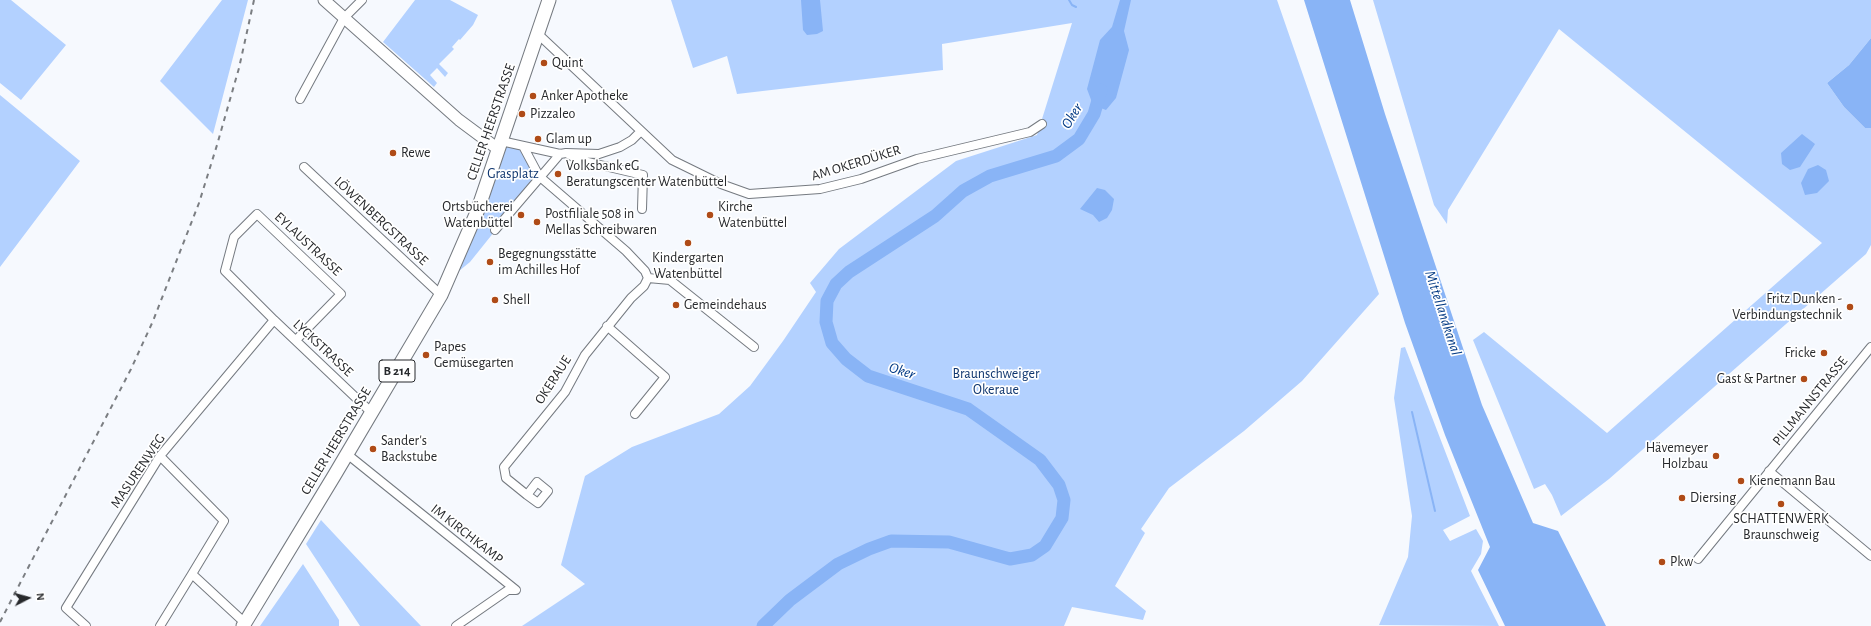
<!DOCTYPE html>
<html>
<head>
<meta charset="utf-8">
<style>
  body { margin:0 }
  #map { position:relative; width:1871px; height:626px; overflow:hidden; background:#f6f9fe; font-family:"Alegreya Sans",sans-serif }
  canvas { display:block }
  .north { position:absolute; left:8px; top:578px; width:40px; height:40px; -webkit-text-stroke:3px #fff; paint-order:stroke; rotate:84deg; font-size:11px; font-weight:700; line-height:16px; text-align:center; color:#27292c }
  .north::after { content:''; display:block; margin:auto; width:14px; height:18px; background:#27292c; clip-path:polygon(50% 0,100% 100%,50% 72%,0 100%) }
</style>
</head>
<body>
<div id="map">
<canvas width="1871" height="626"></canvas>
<div class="north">N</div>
</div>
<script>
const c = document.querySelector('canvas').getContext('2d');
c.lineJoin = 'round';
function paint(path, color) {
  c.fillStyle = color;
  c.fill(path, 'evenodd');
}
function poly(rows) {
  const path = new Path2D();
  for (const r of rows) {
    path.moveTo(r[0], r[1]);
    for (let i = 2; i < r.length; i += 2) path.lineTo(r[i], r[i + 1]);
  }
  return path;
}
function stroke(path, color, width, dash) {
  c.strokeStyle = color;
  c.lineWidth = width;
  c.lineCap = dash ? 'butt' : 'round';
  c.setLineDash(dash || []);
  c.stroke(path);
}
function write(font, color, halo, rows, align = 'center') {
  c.font = font + ' "Alegreya Sans",sans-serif';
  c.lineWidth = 3.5;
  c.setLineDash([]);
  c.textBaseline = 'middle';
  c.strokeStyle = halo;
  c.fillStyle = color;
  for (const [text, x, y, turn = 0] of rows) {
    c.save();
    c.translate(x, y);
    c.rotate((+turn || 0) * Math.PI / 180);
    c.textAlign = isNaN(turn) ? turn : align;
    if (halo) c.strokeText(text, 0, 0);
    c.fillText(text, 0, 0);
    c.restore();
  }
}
paint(poly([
  [0,0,11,0,66,45,21,100,0,83],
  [222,0,248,0,213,134,160,81],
  [415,0,450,0,478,15,473,25,460,40,459,39,452,47,454,49,439,64,448,73,445,77,437,68,430,75,437,83,434,87,383,42],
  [671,0,1277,0,1379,294,1302,381,1244,431,1169,488,1141,529,1145,533,1115,586,1146,611,1143,620,1072,607,1064,626,522,626,585,584,561,565,585,476,632,447,719,414,750,386,783,341,816,292,810,283,839,249,956,161,1037,135,1072,23,942,44,943,70,737,94,727,56,693,68],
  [1373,0,1871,0,1871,38,1849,65,1827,83,1844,107,1865,128,1871,128,1871,245,1866,254,1609,479,1561,516,1552,495,1545,484,1534,489,1473,340,1484,332,1607,433,1822,243,1559,29,1448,210,1447,224,1434,205],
  [0,95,80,161,0,267],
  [501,141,523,146,539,176,470,262,448,280],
  [1405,347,1470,516,1443,530,1450,541,1476,529,1483,541,1481,554,1471,571,1499,626,1379,625,1408,557,1412,516,1394,398,1401,348],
  [321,520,378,581,421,626,360,626,306,544],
  [303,564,339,620,339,626,260,626]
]), '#b3d1ff');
paint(poly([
  [801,0,820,0,823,31,817,34,807,35,803,30],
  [1120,0,1131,0,1124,31,1129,50,1116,98,1106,110,1093,105,1087,89,1100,40,1112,27],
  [1304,0,1350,0,1385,114,1482,405,1533,523,1558,531,1606,626,1505,626,1478,570,1490,547,1445,435,1405,323],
  [1871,38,1871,128,1865,128,1844,107,1827,83,1849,65],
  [1802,134,1815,144,1800,167,1790,170,1782,164,1781,153],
  [1818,165,1826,170,1829,181,1817,193,1805,195,1801,183,1808,169],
  [1097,188,1105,190,1114,199,1112,210,1107,218,1099,222,1093,215,1080,209]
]), '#89b4f6');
stroke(poly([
  [1069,0,1072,5,1076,7],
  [1412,412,1435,511]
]), '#89b4f6', 2);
stroke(poly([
  [763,626,790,600,838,564,869,549,891,541,949,542,1010,559,1032,555,1045,546,1062,518,1064,500,1059,485,1040,460,968,409,868,376,846,359,832,343,826,322,827,301,836,284,849,272,935,216,963,191,990,176,1056,156,1079,139,1094,114,1101,90]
]), '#89b4f6', 13);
const street = poly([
  [538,34,672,160,721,184,749,194,820,189,861,179,917,159,1030,132,1042,124],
  [300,99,344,18,362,0],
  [501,141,560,154,566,153,599,154,620,147,632,140,641,131],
  [523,146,539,176,626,251,645,271,648,278,670,280,754,347],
  [568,154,579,160,643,175,642,209],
  [304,167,441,295],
  [495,230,560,154],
  [607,326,665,377,635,414],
  [296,340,341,294,257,214,234,237,225,271,274,320,372,413],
  [347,454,516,590,508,590,456,626],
  [160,456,224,521,192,574,245,623],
  [1769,471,1871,556],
  [527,495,537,482,548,491,538,503,527,495,506,478,504,467,565,392,585,355,631,298,644,286,648,278],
  [1698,559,1871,347],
  [86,626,66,608,160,456,274,320],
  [160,626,192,574]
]);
const secondary = poly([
  [324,0,459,120,498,149]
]);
const primary = poly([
  [243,626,334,476,441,295,477,212,549,0]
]);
stroke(street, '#757a80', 10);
stroke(secondary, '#757a80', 13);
stroke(primary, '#757a80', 15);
stroke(street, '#fff', 8);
stroke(secondary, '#fff', 11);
stroke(primary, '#fff', 13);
stroke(poly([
  [0,622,131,369,153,321,199,203,217,145,239,68,254,0]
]), '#7b7e82', 2, [5, 5]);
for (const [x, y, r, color] of [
  [544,63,4,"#af4b17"],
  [533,96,4,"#af4b17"],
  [522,114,4,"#af4b17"],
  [538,139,4,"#af4b17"],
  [393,153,4,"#af4b17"],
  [558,174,4,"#af4b17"],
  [521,215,4,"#af4b17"],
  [710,215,4,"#af4b17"],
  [537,222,4,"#af4b17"],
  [688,243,4,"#af4b17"],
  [490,262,4,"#af4b17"],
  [495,300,4,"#af4b17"],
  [676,305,4,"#af4b17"],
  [1850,307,4,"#af4b17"],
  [1824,353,4,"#af4b17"],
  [426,355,4,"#af4b17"],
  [1804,379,4,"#af4b17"],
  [373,449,4,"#af4b17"],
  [1716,456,4,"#af4b17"],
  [1741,481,4,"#af4b17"],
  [1682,498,4,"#af4b17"],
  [1781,504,4,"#af4b17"],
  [1662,562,4,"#af4b17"]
]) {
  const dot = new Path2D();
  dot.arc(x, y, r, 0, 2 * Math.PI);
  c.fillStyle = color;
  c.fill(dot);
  stroke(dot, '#fff', 1.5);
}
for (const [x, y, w] of [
  [397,371,36]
]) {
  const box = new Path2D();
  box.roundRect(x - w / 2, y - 11, w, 22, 3);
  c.fillStyle = '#fff';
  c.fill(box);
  stroke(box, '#27292c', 1);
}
write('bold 13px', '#27292c', null, [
  ["B 214",397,371]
]);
write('14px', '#27292c', '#fff', [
  ["Quint",552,63],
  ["Anker Apotheke",541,96],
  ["Pizzaleo",530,114],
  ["Glam up",546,139],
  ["Rewe",401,153],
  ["Volksbank eG",566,166],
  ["Beratungscenter Watenbüttel",566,182],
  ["Ortsbücherei",513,207,"right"],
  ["Watenbüttel",513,223,"right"],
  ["Kirche",718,207],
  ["Watenbüttel",718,223],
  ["Postfiliale 508 in",545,214],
  ["Mellas Schreibwaren",545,230],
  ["Begegnungsstätte",498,254],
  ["im Achilles Hof",498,270],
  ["Kindergarten",688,258,"center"],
  ["Watenbüttel",688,274,"center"],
  ["Fritz Dunken -",1842,299,"right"],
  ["Verbindungstechnik",1842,315,"right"],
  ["Shell",503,300],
  ["Gemeindehaus",684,305],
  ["Papes",434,347],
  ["Gemüsegarten",434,363],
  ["Fricke",1816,353,"right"],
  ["Gast & Partner",1796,379,"right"],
  ["Sander's",381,441],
  ["Backstube",381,457],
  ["Hävemeyer",1708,448,"right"],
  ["Holzbau",1708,464,"right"],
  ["Kienemann Bau",1749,481],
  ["Diersing",1690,498],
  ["SCHATTENWERK",1781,519,"center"],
  ["Braunschweig",1781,535,"center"],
  ["Pkw",1670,562]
], 'left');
write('14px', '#27292c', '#fff', [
  ["CELLER HEERSTRASSE",491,122,-71],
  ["AM OKERDÜKER",856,163,-17],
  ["LÖWENBERGSTRASSE",381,221,43],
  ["EYLAUSTRASSE",308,244,43],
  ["LYCKSTRASSE",323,348,43],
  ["OKERAUE",553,380,-57],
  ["PILLMANNSTRASSE",1810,401,-51],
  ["CELLER HEERSTRASSE",336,441,-59],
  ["MASURENWEG",138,471,-56],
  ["IM KIRCHKAMP",467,534,38]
]);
write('14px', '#0f366f', '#fff', [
  ["Grasplatz",513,174],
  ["Braunschweiger",996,374],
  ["Okeraue",996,390]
]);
write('italic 15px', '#033a84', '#fff', [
  ["Oker",1072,116,-59],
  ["Mittellandkanal",1443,313,72],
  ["Oker",902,371,18]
]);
</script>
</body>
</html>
